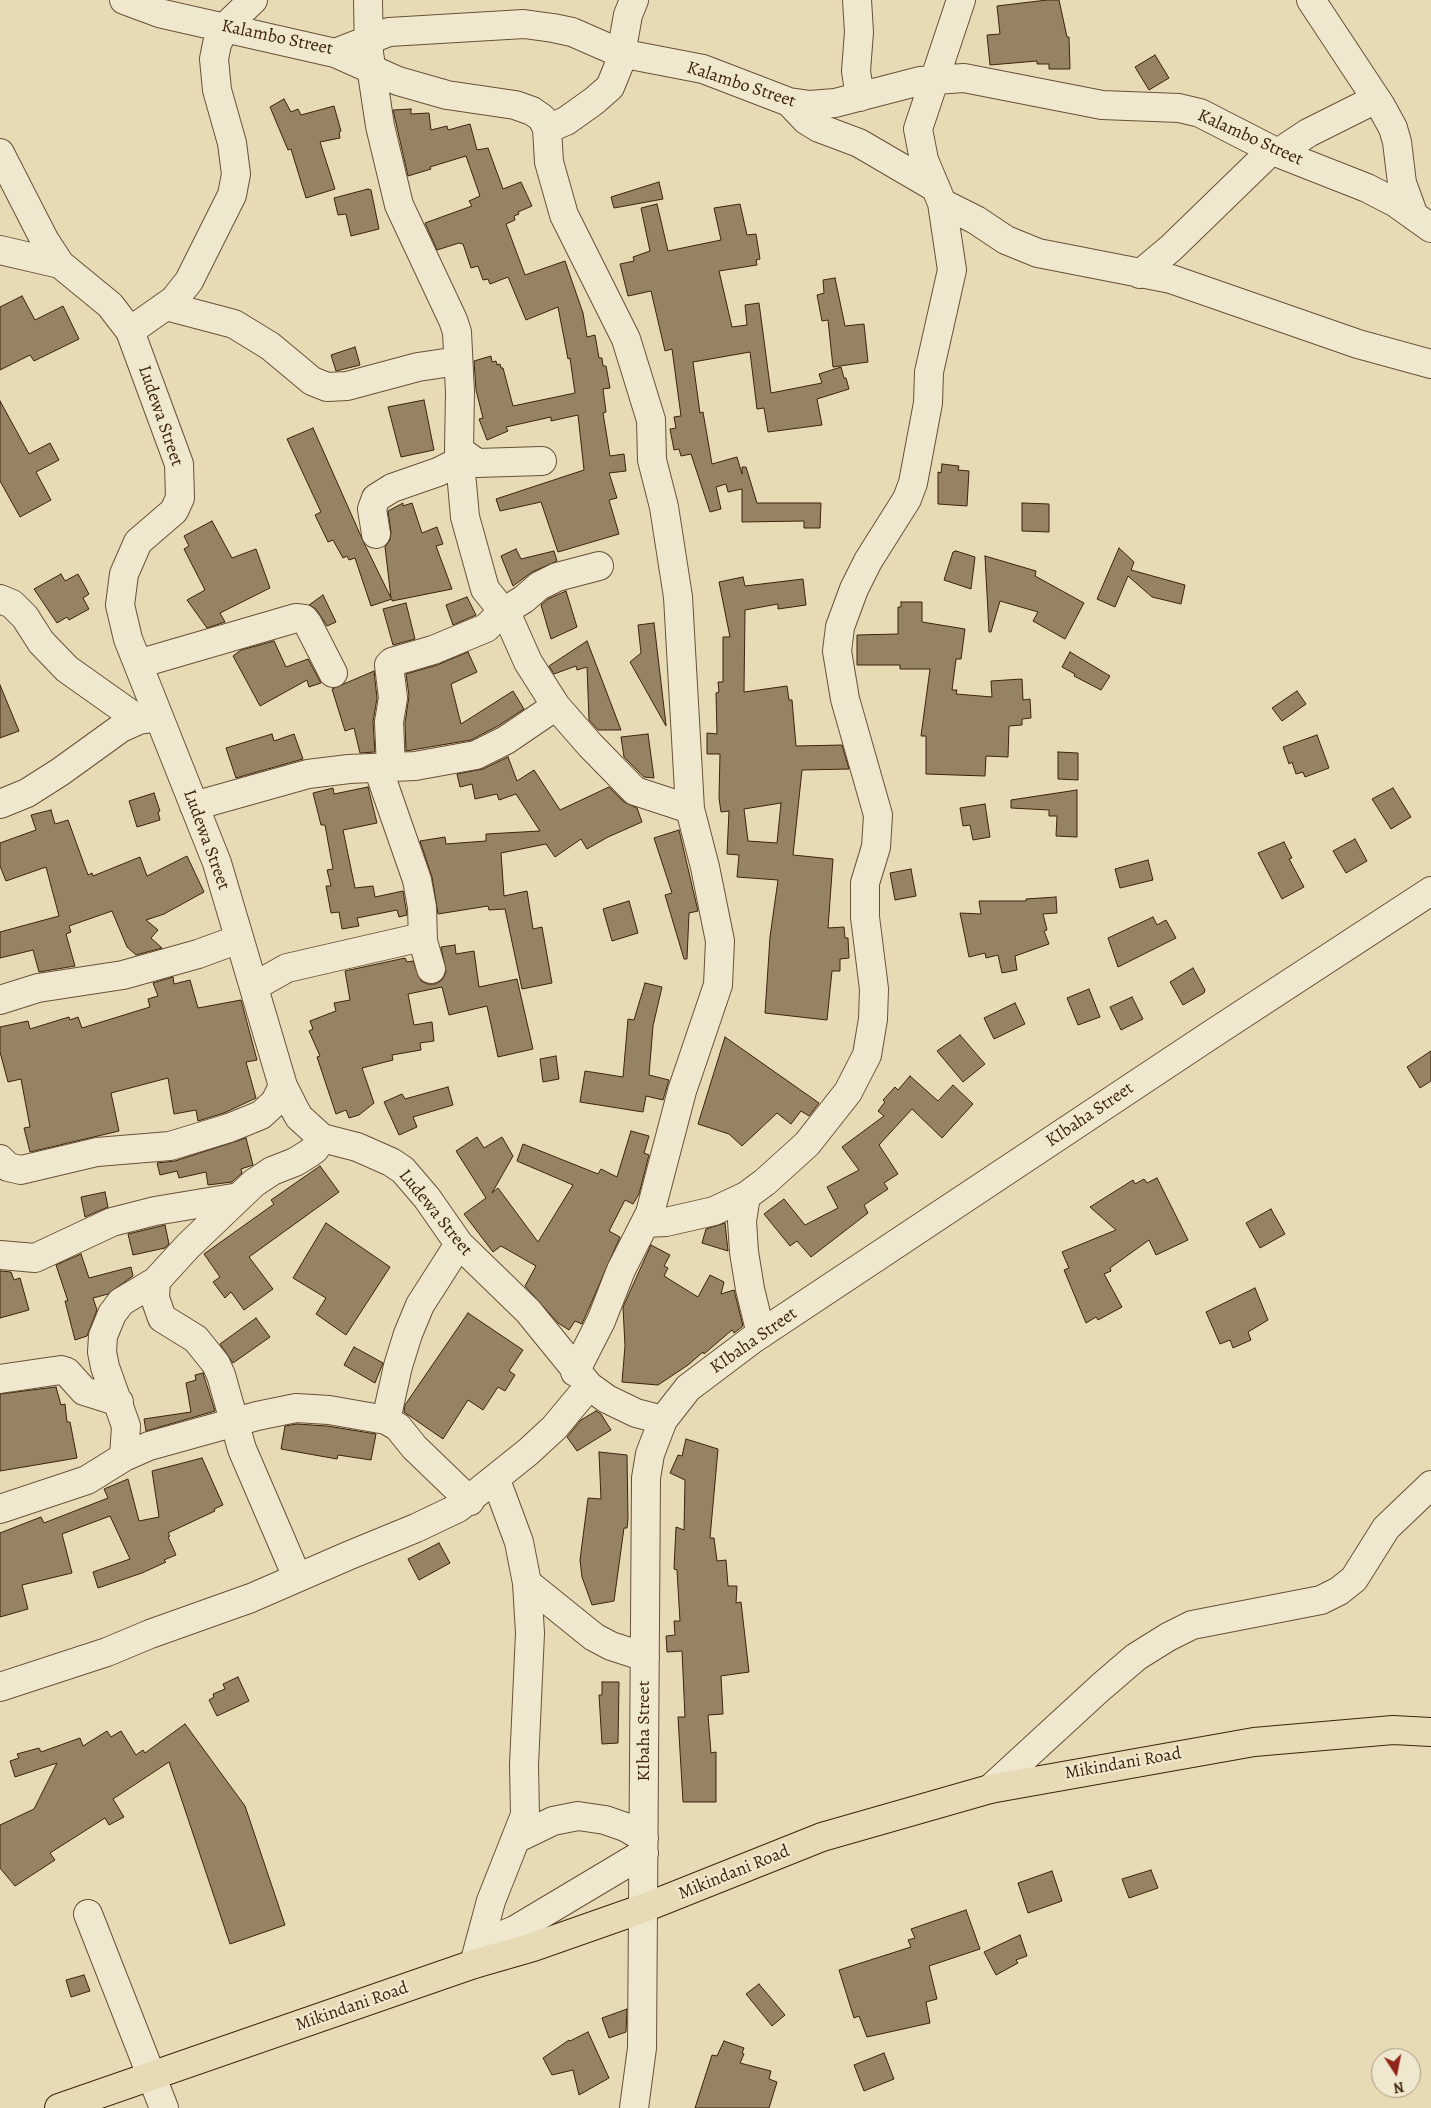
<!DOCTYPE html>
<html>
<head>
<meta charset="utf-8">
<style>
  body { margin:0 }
  #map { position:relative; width:1431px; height:2108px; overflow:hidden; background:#e7dbb5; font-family:Alegreya,serif }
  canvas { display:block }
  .north { position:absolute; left:1371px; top:2048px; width:50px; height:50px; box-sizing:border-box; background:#efe8cf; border:1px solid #a89981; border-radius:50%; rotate:169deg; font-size:14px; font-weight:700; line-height:20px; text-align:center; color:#3d230c }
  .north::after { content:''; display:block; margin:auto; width:18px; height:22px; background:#8f2418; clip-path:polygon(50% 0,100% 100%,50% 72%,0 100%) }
</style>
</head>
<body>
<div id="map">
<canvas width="1431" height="2108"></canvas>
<div class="north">N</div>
</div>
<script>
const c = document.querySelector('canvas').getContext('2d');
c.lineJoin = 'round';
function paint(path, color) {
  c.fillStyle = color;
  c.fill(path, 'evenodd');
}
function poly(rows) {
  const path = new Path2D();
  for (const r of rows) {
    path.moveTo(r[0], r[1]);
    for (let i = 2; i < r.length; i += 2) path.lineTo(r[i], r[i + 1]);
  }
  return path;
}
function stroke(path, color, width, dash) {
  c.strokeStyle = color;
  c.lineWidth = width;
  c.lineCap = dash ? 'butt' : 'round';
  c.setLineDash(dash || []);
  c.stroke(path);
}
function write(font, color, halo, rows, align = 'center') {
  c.font = font + ' Alegreya,serif';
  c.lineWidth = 4.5;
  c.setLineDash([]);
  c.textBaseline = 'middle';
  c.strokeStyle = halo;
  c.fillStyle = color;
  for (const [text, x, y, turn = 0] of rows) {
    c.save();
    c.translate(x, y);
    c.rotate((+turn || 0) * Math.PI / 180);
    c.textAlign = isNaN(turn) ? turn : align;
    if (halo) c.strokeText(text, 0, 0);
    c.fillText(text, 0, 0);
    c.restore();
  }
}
const building = poly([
  [1047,0,1059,0,1067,37,1069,37,1070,69,1049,69,1049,64,1037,64,1037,61,990,65,987,35,1000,34,997,6,1047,0],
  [1155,55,1169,78,1149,90,1135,67,1155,55],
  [284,99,291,112,298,109,301,115,334,106,341,131,339,132,340,138,320,142,335,189,306,198,291,149,288,150,270,107,284,99],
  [411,109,411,114,429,113,431,130,447,126,448,130,470,124,477,150,488,148,503,189,521,182,532,206,518,212,519,214,514,216,515,220,506,224,525,275,565,261,583,313,587,337,595,335,599,358,602,358,603,366,606,366,610,388,603,389,606,412,603,413,610,456,624,454,626,471,609,473,617,498,609,500,619,534,558,552,541,502,500,511,496,499,584,470,578,415,551,421,551,417,506,427,508,431,487,440,479,419,483,418,476,390,474,361,491,356,492,362,496,361,497,365,500,364,501,368,503,368,513,406,575,393,570,358,568,359,558,307,526,320,508,277,490,284,488,279,483,280,478,266,471,268,463,244,459,243,437,250,425,223,472,206,469,201,480,196,466,156,430,167,431,169,408,176,393,110,411,109],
  [659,182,663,199,614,208,611,197,659,182],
  [368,189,371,190,379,229,351,236,346,214,338,215,334,198,368,189],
  [657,204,668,251,721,240,714,208,740,204,747,235,756,234,760,259,756,260,757,265,719,271,732,327,747,325,745,305,759,303,771,393,822,383,819,374,841,367,844,378,846,378,849,389,817,399,822,425,768,432,764,408,757,409,750,352,693,362,700,413,703,412,712,464,737,457,742,474,742,467,746,467,757,503,821,503,820,528,804,528,804,521,742,522,742,489,728,492,726,484,716,487,721,509,710,512,691,454,681,456,679,449,674,450,670,429,676,428,674,417,681,416,672,349,665,351,651,291,628,296,620,264,634,261,633,257,650,251,641,208,657,204],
  [835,278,845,326,864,324,868,362,833,367,828,320,822,321,817,295,824,293,823,280,835,278],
  [22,296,35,320,63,306,79,339,34,361,30,355,0,370,0,307,22,296],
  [355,347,360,365,336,371,331,355,355,347],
  [424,400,434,450,401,457,388,407,424,400],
  [0,401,29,454,50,443,59,460,36,472,51,500,20,517,0,481,0,401],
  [313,428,364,543,391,598,385,547,390,540,391,532,388,511,403,503,403,506,412,503,422,533,437,527,443,544,436,546,452,589,392,601,392,599,371,606,355,558,349,560,347,556,343,558,333,540,328,542,315,515,321,512,287,439,313,428],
  [942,464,959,466,958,470,969,471,967,506,938,504,938,472,941,473,942,464],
  [1022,503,1049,504,1049,532,1022,531,1022,503],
  [212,521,232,558,256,549,270,588,220,613,225,622,207,628,187,600,205,590,184,549,189,546,184,536,212,521],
  [1119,548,1134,562,1131,570,1185,585,1181,604,1152,597,1128,576,1115,607,1097,599,1119,548],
  [516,549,521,559,554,551,557,561,532,572,513,586,501,556,516,549],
  [956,551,975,557,971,589,944,580,953,552,956,551],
  [985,556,1036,571,1035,576,1084,603,1065,639,1033,621,1038,612,1000,601,991,632,989,632,985,556],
  [61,574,65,581,78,574,89,594,83,598,89,609,69,620,67,617,57,623,34,589,61,574],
  [743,577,745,586,803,579,806,605,778,609,778,604,745,610,744,692,787,686,789,700,792,700,796,746,842,745,849,769,802,770,793,855,833,859,828,928,844,927,845,938,848,938,849,958,840,959,840,971,832,971,827,1020,765,1013,770,937,778,880,737,877,739,855,727,854,729,811,721,812,719,798,720,754,707,754,707,733,717,734,716,693,719,692,718,682,723,682,723,637,730,637,719,582,743,577],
  [781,803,777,843,748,841,744,809,781,803],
  [566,591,577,627,551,639,541,605,548,599,566,591],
  [323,595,336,622,327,626,316,609,309,605,323,595],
  [467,597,476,615,453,625,446,605,467,597],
  [901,602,922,602,922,622,965,629,961,659,956,659,952,690,957,690,956,694,992,697,991,681,1022,679,1023,700,1030,699,1031,718,1022,719,1022,725,1009,726,1008,757,986,756,985,776,926,774,926,736,921,736,930,669,900,669,900,665,857,665,857,635,898,634,898,607,901,607,901,602],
  [406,603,415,639,393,645,383,609,406,603],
  [654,623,666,725,666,726,630,662,641,653,638,625,654,623],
  [274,641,286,667,308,659,321,683,309,687,307,680,260,706,233,656,241,650,274,641],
  [587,641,589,646,621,730,598,730,589,720,587,667,577,670,576,666,554,674,549,666,587,641],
  [468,652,477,672,451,684,461,724,513,691,524,709,498,726,471,740,406,751,405,723,409,696,406,674,437,665,468,652],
  [1070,652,1110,676,1101,690,1074,676,1075,674,1062,667,1070,652],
  [374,671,377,698,373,722,375,752,360,753,354,728,345,731,332,689,374,671],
  [0,685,19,731,0,738,0,685],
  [1297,691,1306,704,1282,721,1272,708,1297,691],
  [272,734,274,741,294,734,303,759,236,778,226,748,272,734],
  [648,734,654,778,644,777,624,757,621,737,648,734],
  [1317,735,1329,768,1305,777,1303,772,1296,774,1292,762,1289,764,1283,747,1317,735],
  [1058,752,1078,753,1078,780,1058,779,1058,752],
  [508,757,517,781,534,770,560,810,609,787,624,802,637,808,642,822,608,837,587,849,581,839,555,857,546,844,501,853,504,896,527,891,533,929,542,927,552,983,522,989,505,909,489,910,488,906,438,914,432,877,420,841,445,837,446,844,486,841,486,834,540,831,516,794,499,800,497,794,475,799,472,784,460,787,457,774,483,769,508,757],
  [368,787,377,823,343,830,355,888,373,886,375,897,403,891,407,915,399,917,397,910,357,918,359,926,342,929,339,912,331,913,326,886,331,886,327,870,333,869,325,825,321,825,313,793,333,788,334,794,368,787],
  [1393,788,1411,817,1391,829,1372,799,1393,788],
  [1077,790,1077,837,1056,836,1057,816,1049,816,1049,810,1011,808,1011,800,1077,790],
  [154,793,160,811,158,812,160,820,137,827,129,801,154,793],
  [985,804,990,837,973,840,970,825,963,826,960,808,985,804],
  [51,810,55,824,68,820,88,875,92,873,93,876,140,857,147,876,187,856,204,892,164,914,146,920,158,930,151,938,162,948,136,955,127,947,112,911,69,926,71,932,66,934,75,966,39,972,33,950,0,958,0,932,59,916,46,867,6,881,0,866,0,843,36,830,31,815,51,810],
  [679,830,698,911,689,913,687,959,684,959,665,895,672,893,654,838,679,830],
  [1355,839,1367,861,1346,873,1333,851,1355,839],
  [1284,842,1292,858,1289,859,1304,887,1282,899,1258,853,1284,842],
  [1148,860,1153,880,1120,888,1115,869,1148,860],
  [911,869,916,896,895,900,890,873,911,869],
  [1056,897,1057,913,1043,914,1047,930,1044,931,1049,944,1015,956,1017,970,1002,973,998,955,986,958,985,953,969,957,960,913,981,914,979,901,1026,901,1026,899,1056,897],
  [629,901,638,933,612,941,603,909,629,901],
  [1153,917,1157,925,1166,920,1176,938,1118,967,1108,938,1153,917],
  [455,945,456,954,474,951,479,987,517,979,533,1049,498,1057,487,1006,449,1015,442,987,408,994,414,1025,432,1022,434,1041,420,1043,421,1050,392,1055,393,1060,362,1068,374,1103,359,1115,349,1118,346,1110,336,1114,317,1057,320,1056,309,1031,313,1029,310,1021,336,1011,334,1003,350,1000,345,971,405,958,407,962,413,961,421,981,428,984,435,984,442,980,446,972,441,947,455,945],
  [1193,968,1205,990,1204,993,1183,1005,1170,982,1193,968],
  [173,977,174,984,190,980,198,1008,241,1000,257,1060,246,1062,256,1098,224,1113,198,1121,196,1110,174,1114,168,1078,111,1093,119,1131,30,1152,24,1128,30,1127,21,1079,8,1082,0,1052,0,1027,28,1021,30,1029,69,1017,70,1020,78,1017,82,1028,150,1007,148,999,158,996,153,983,173,977],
  [645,983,662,987,653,1026,649,1075,669,1080,663,1100,646,1096,643,1112,580,1102,585,1071,623,1077,628,1019,634,1020,645,983],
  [1089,989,1100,1017,1078,1025,1067,998,1089,989],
  [1132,997,1143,1019,1121,1030,1110,1007,1132,997],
  [1015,1003,1025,1024,994,1039,984,1018,1015,1003],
  [960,1035,985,1064,963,1082,937,1051,960,1035],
  [725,1037,819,1103,809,1116,801,1111,791,1124,777,1113,742,1146,729,1134,698,1124,725,1037],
  [1431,1051,1431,1081,1420,1088,1407,1067,1431,1051],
  [556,1056,559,1079,543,1082,540,1059,556,1056],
  [910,1076,938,1101,953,1085,973,1104,942,1138,912,1109,879,1145,898,1174,884,1183,888,1189,864,1205,868,1213,811,1257,797,1241,790,1246,764,1214,784,1199,805,1225,838,1208,827,1187,859,1170,842,1147,884,1116,878,1111,885,1102,883,1100,895,1087,898,1090,910,1076],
  [448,1087,453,1105,413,1117,417,1127,399,1135,384,1102,402,1094,405,1099,448,1087],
  [631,1131,649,1136,644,1153,649,1155,639,1194,633,1204,625,1200,609,1231,620,1237,582,1324,575,1321,569,1330,558,1323,525,1286,536,1266,501,1246,493,1252,464,1214,486,1198,456,1151,477,1137,484,1148,502,1137,513,1156,492,1193,498,1188,538,1242,573,1185,517,1161,523,1144,598,1174,601,1169,617,1177,631,1131],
  [246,1138,253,1165,241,1169,242,1173,232,1182,208,1185,206,1172,179,1178,177,1171,160,1175,157,1163,175,1161,246,1138],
  [320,1166,339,1192,249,1257,273,1289,244,1310,231,1292,225,1298,213,1282,220,1277,204,1254,274,1204,271,1200,320,1166],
  [1157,1178,1188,1240,1156,1255,1149,1240,1110,1268,1111,1271,1104,1274,1122,1307,1098,1320,1096,1317,1086,1323,1064,1270,1069,1268,1062,1252,1116,1230,1090,1207,1133,1180,1135,1184,1144,1179,1147,1183,1157,1178],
  [105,1192,108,1207,85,1217,81,1197,105,1192],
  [1271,1209,1285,1234,1260,1248,1246,1223,1271,1209],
  [326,1223,390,1267,346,1335,316,1314,326,1298,293,1278,326,1223],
  [725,1223,728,1251,702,1243,706,1229,725,1223],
  [165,1225,169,1244,165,1248,133,1255,128,1234,165,1225],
  [651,1245,670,1255,664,1266,668,1268,664,1276,698,1297,710,1275,724,1282,721,1294,734,1290,743,1326,734,1333,732,1330,704,1354,703,1352,688,1365,658,1385,622,1382,625,1346,623,1307,651,1245],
  [81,1254,89,1278,131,1267,133,1276,108,1294,93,1298,97,1310,87,1336,75,1340,65,1301,68,1301,56,1265,81,1254],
  [0,1271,11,1272,14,1280,20,1278,29,1310,0,1318,0,1271],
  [1255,1288,1268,1320,1248,1332,1251,1340,1233,1348,1230,1340,1220,1344,1206,1312,1255,1288],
  [468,1313,523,1350,509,1371,515,1375,505,1391,498,1387,483,1410,468,1400,443,1439,404,1412,405,1405,468,1313],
  [256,1318,270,1337,233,1363,220,1344,256,1318],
  [354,1347,383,1363,375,1383,344,1365,354,1347],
  [203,1373,215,1411,146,1431,144,1419,191,1412,186,1383,196,1380,195,1375,203,1373],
  [56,1387,61,1405,65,1404,67,1422,70,1422,77,1458,0,1471,0,1394,56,1387],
  [596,1411,601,1414,611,1430,577,1451,567,1437,581,1420,596,1411],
  [297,1424,327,1426,376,1434,371,1460,338,1455,337,1459,281,1449,285,1426,297,1424],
  [686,1439,718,1449,710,1538,714,1538,717,1561,726,1560,728,1586,737,1586,736,1603,741,1602,749,1672,721,1676,723,1714,708,1715,711,1753,716,1752,716,1802,683,1802,678,1717,685,1717,682,1651,667,1652,666,1636,675,1635,674,1621,680,1621,677,1570,674,1569,676,1527,684,1530,685,1480,670,1473,678,1455,682,1456,686,1439],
  [599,1452,627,1455,628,1518,627,1528,624,1528,614,1601,592,1605,582,1577,580,1560,588,1498,601,1499,599,1452],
  [202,1458,223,1505,214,1509,215,1511,168,1533,170,1536,168,1537,176,1555,164,1560,166,1562,142,1573,98,1588,93,1572,130,1559,110,1516,62,1534,72,1573,22,1585,28,1609,0,1617,0,1533,41,1517,44,1523,108,1498,104,1489,128,1479,139,1521,159,1517,152,1471,202,1458],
  [439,1543,450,1563,419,1580,408,1559,439,1543],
  [238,1677,249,1701,217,1716,209,1700,214,1697,213,1694,225,1689,223,1684,238,1677],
  [602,1682,619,1682,618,1743,602,1744,599,1695,602,1695,602,1682],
  [185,1724,245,1806,285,1925,230,1944,169,1762,113,1799,124,1817,109,1825,105,1818,50,1853,55,1860,15,1886,0,1868,0,1825,34,1809,57,1763,15,1777,10,1761,19,1758,17,1754,39,1748,41,1752,80,1738,83,1746,107,1731,111,1737,121,1731,136,1755,143,1750,145,1753,185,1724],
  [1151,1870,1158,1888,1129,1898,1122,1879,1151,1870],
  [1052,1871,1062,1901,1028,1913,1018,1883,1052,1871],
  [966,1910,980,1949,929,1966,937,1999,926,2002,930,2023,867,2037,859,2016,854,2018,839,1970,911,1947,908,1940,915,1938,911,1929,966,1910],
  [1020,1935,1027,1956,1016,1960,1018,1963,996,1975,984,1952,1020,1935],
  [84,1975,90,1991,71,1997,66,1980,84,1975],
  [759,1984,785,2015,772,2026,746,1994,759,1984],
  [627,2009,626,2032,609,2038,602,2018,627,2009],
  [588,2032,609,2078,579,2095,573,2070,552,2075,543,2058,569,2040,570,2041,588,2032],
  [724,2041,744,2048,742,2053,744,2054,740,2063,771,2071,769,2079,777,2082,769,2108,695,2108,712,2055,717,2056,724,2041],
  [884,2053,894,2079,864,2091,854,2065,884,2053]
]);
paint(building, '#958364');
stroke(building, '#3d230c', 1);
const minor = poly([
  [124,0,159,13,335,53,389,32,524,24,553,28,572,32,620,53,703,69,789,102,810,105,835,103,920,81,964,78,1102,105,1179,108,1200,113,1278,153,1367,188,1396,203,1431,228],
  [368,0,369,53,380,126,399,205,453,320,457,332,460,392,459,450,465,517,485,589,509,619,528,662,556,706,590,745,635,791,690,809],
  [857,0,859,32,856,71,860,97],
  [1311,0,1381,106,1393,128,1397,142,1402,183,1414,216],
  [335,53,398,81,447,95,515,105,532,111,542,118,547,129,549,162,564,215,626,339,651,420,652,460,664,507,678,597,690,809,705,867,720,941,718,985,682,1091,650,1213,621,1270,601,1321,575,1372],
  [789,102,806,120,819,128,859,143,936,188],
  [547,129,566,121,594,101,610,87,619,65,628,15,634,0],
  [0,153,45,241,60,264,110,305,130,331,179,464,180,498,174,511,138,542,124,574,120,605,128,639,217,863,283,1086,294,1108,299,1117,322,1138,357,1147,391,1162,403,1170,427,1198,459,1244,528,1311,589,1386,607,1399,636,1413,663,1420],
  [1278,153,1308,133,1376,99],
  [942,203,976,220,1006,240,1038,253,1171,279,1358,344,1431,364],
  [0,250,60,264],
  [1140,274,1171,248,1272,150],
  [166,306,234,324,270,346,312,381,327,387,347,386,418,367,458,361],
  [130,331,174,300,189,281,232,195,236,174,232,143,217,90,214,59,217,44,225,27,253,0],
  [459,450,477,463,542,461],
  [376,534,372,509,376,498,392,488,438,472,460,461],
  [0,599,12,604,25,617,41,642,67,669,139,720],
  [138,664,296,618,304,619,308,624,333,673],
  [378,768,417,880,422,907,423,941,431,969],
  [391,768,389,722,393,698,389,665,392,662,433,650,486,628,500,614,524,599,539,586,557,577,599,566],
  [0,804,27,793,60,772,121,728,139,720,153,718],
  [194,806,308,774,349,769,415,766,476,755,506,740,556,706],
  [255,986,287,968,422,937],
  [0,1000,38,988,123,975,198,954,239,939],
  [0,1159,8,1167,21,1170,97,1152,170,1146,229,1128,261,1115,275,1102,283,1086],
  [746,1196,742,1221,744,1252,750,1289,761,1334],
  [646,1223,666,1222,714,1211,746,1196,765,1182,807,1144,848,1092,867,1055,873,1019,874,989,865,917,865,883,876,847,878,815,845,699,837,651,840,627,854,589,868,561,907,499,913,483,928,403,929,372,952,270,942,203,924,160,918,129,961,0],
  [0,1255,35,1258,112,1222,155,1211,239,1197],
  [0,1379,61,1370,67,1372,84,1391,119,1402],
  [386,1420,398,1366,408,1334,420,1305,459,1244],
  [124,1457,126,1426,105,1367,102,1352,103,1336,112,1314,121,1302,156,1281],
  [0,1509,87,1480,124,1457,149,1446,257,1416,296,1408,329,1410,386,1420,398,1427,414,1447,470,1501],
  [297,1577,242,1449,221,1375,216,1364,196,1339,162,1318,155,1298,156,1281,188,1246,254,1183,272,1171,295,1162,308,1154,315,1149,322,1138],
  [527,1583,594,1637,611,1646,645,1657],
  [0,1687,107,1652,150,1634,251,1598,350,1555,416,1528,458,1508,528,1452,554,1428,589,1386],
  [990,1789,1101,1687,1136,1657,1168,1637,1192,1625,1321,1600,1339,1591,1354,1579,1386,1528,1431,1485],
  [518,1838,553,1821,578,1816,605,1820,625,1827,644,1838],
  [88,1914,164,2108],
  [479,1945,515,1930,644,1853],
  [474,1964,491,1901,525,1815,524,1765,530,1633,527,1583,519,1542,496,1480],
  [634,2108,642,2048,646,1478,650,1454,663,1420,688,1388,753,1339,1206,1038,1431,891]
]);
const highway = poly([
  [59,2108,474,1964,533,1947,644,1908,822,1837,990,1789,1254,1742,1393,1730,1431,1732]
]);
stroke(minor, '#685136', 30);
stroke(highway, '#3d230c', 30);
stroke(minor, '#efe8cf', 28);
stroke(highway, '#e7dbb5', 28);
write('18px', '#3d230c', '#efe8cf', [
  ["Kalambo Street",277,38,12],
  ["Kalambo Street",741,85,18],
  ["Kalambo Street",1250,138,24],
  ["Ludewa Street",160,416,71],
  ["Ludewa Street",206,840,70],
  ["KIbaha Street",1090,1115,-34],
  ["Ludewa Street",435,1213,51],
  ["KIbaha Street",754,1341,-35],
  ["KIbaha Street",645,1731,-90],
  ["Mikindani Road",1123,1764,-10],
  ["Mikindani Road",734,1873,-22],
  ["Mikindani Road",352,2007,-19]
]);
</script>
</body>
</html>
